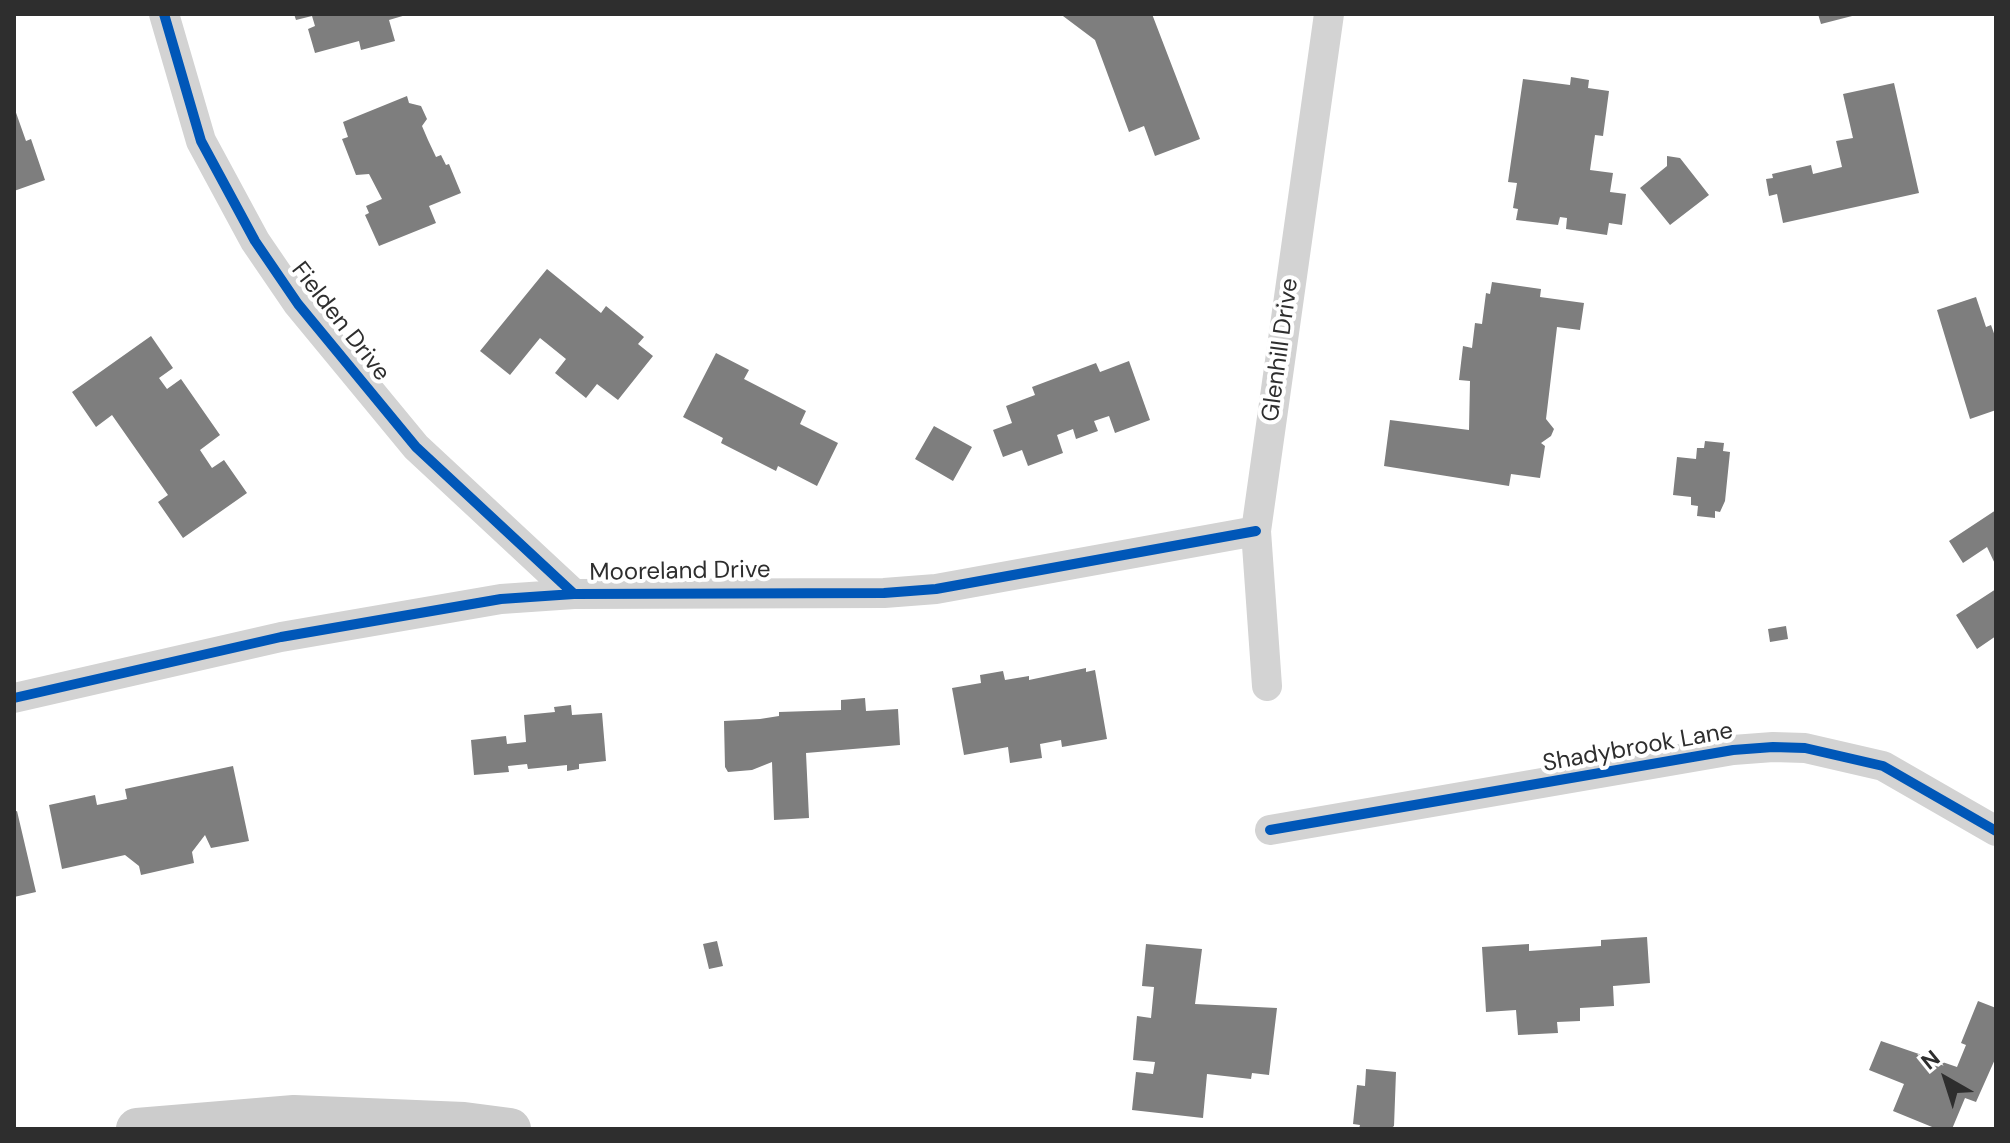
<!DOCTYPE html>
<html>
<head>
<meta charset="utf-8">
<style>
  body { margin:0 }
  #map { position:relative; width:2010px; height:1143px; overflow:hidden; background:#fff; font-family:"DM Sans",sans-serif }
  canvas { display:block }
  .frame { position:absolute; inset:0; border:16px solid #2e2e2e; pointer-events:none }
  .north { position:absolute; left:1906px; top:1039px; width:80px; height:80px; -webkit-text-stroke:6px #fff; paint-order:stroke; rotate:321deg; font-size:22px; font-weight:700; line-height:32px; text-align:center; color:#2e2e2e }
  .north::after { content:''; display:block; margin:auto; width:28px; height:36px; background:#2e2e2e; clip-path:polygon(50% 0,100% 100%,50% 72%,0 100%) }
</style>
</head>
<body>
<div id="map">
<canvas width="2010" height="1143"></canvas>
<div class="frame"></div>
<div class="north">N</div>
</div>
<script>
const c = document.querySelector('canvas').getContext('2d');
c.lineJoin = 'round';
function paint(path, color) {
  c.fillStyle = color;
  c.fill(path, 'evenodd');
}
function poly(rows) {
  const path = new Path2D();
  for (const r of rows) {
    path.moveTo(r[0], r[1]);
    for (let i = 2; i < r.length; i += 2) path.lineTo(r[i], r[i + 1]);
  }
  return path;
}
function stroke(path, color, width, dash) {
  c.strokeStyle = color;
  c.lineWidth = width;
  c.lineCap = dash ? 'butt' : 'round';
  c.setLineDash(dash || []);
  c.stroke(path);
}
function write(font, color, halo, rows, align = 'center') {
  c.font = font + ' "DM Sans",sans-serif';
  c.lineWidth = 8;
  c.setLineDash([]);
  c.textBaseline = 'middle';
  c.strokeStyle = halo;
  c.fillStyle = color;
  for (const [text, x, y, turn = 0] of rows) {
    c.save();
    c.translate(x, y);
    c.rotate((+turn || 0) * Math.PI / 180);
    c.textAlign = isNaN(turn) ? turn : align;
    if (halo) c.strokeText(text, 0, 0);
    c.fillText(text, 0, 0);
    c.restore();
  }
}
paint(poly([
  [294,14,406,14,406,15,389,20,395,41,361,50,359,41,315,53,308,29,315,26,312,16,296,20],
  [1065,14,1152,14,1200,139,1155,156,1144,126,1129,132,1095,40,1063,16],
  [1818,14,1856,14,1856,15,1821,24],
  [1571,77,1589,80,1588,88,1609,91,1603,136,1595,135,1590,170,1613,173,1610,192,1626,194,1622,225,1609,223,1607,235,1566,229,1567,218,1560,217,1558,225,1516,220,1518,209,1513,208,1517,183,1508,182,1523,79,1570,85],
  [1894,83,1919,193,1783,223,1777,194,1769,196,1766,179,1773,178,1772,174,1811,165,1813,174,1842,167,1836,141,1853,138,1843,94],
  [407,96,409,103,421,106,427,119,422,126,428,140,436,157,441,155,446,165,449,164,461,193,429,206,436,223,379,246,365,215,369,213,366,206,382,199,369,174,356,175,342,139,348,137,343,122],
  [14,107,26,141,31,139,45,180,14,191],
  [1667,156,1680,158,1709,195,1670,225,1640,188,1667,166],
  [547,269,601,313,606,306,644,337,638,344,653,356,618,400,597,384,586,398,555,373,566,359,540,338,510,375,480,351],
  [1492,282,1541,289,1540,297,1584,303,1580,330,1557,327,1546,419,1554,429,1551,436,1541,443,1545,446,1540,478,1511,474,1509,486,1384,466,1390,420,1469,430,1470,381,1459,380,1463,346,1472,348,1475,323,1482,324,1486,293,1490,294],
  [1976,297,1986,327,1991,325,1996,339,1996,410,1970,419,1937,310],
  [151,336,173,368,159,378,167,389,181,379,220,435,200,450,212,468,224,460,247,493,183,538,158,502,168,495,112,415,96,427,72,392],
  [716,353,749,370,744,379,806,411,800,424,838,443,817,486,778,466,776,471,721,443,723,438,683,417],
  [1129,361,1150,420,1115,433,1109,416,1094,421,1098,431,1076,439,1073,429,1057,435,1063,453,1028,466,1022,450,1003,457,993,430,1012,423,1006,406,1035,395,1032,387,1096,363,1100,372],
  [934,426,972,447,953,481,915,459],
  [1705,441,1724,443,1723,451,1730,452,1725,501,1720,512,1715,511,1715,518,1697,516,1698,506,1691,505,1691,497,1673,495,1677,457,1696,459,1697,448,1704,448],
  [1996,510,1996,566,1987,547,1963,563,1949,541],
  [1996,589,1996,636,1977,649,1956,615],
  [1786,626,1788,639,1770,642,1768,629],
  [1086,668,1086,672,1095,670,1107,739,1062,747,1061,740,1040,744,1042,758,1010,763,1008,747,964,755,952,688,981,683,980,675,1003,671,1005,680,1029,676,1029,680],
  [865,698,866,711,898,709,900,745,806,753,809,818,774,820,772,762,752,770,728,772,725,767,724,721,760,719,779,716,779,712,841,710,841,700],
  [571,705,572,715,602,713,606,761,579,764,579,769,567,771,567,765,528,769,527,764,508,766,509,772,474,775,471,740,506,736,507,744,526,742,524,715,555,712,554,707],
  [233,766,249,841,211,848,205,835,192,852,194,863,141,875,139,866,125,855,62,869,49,805,95,795,97,805,127,799,125,789],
  [17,811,36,892,14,897,14,812],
  [1647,937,1650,983,1613,986,1614,1006,1580,1008,1580,1021,1557,1022,1558,1033,1518,1035,1516,1010,1486,1012,1482,947,1529,944,1529,951,1601,946,1601,940],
  [717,941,723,966,709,969,703,944],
  [1146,944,1202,949,1195,1004,1277,1008,1269,1075,1252,1073,1251,1079,1207,1074,1203,1118,1132,1110,1136,1072,1153,1074,1155,1062,1133,1060,1137,1016,1151,1018,1154,987,1142,986],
  [1978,1001,1996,1008,1996,1057,1976,1102,1965,1098,1952,1129,1937,1129,1893,1111,1904,1084,1869,1070,1881,1041,1957,1067,1966,1045,1961,1043],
  [1366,1069,1396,1072,1394,1126,1390,1129,1359,1129,1360,1125,1353,1124,1357,1085,1365,1086]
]), '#7e7e7e');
stroke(poly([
  [164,14,201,141,255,241,298,304,416,447,574,594],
  [1267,686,1256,531,1329,14],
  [14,698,281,637,501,599,574,594,884,593,936,589,1256,531],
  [1270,830,1733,750,1773,747,1805,748,1883,766,1996,831]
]), '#d3d3d3', 30);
stroke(poly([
  [137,1129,294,1116,464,1123,510,1129]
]), '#ccc', 42);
stroke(poly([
  [164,14,201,141,255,241,298,304,416,447,574,594],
  [14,698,281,637,501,599,574,594,884,593,936,589,1256,531],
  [1270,830,1733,750,1773,747,1805,748,1883,766,1996,831]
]), '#0057b8', 10);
write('24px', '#2e2e2e', '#fff', [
  ["Fielden Drive",340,322,52],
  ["Glenhill Drive",1281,350,-82],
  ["Mooreland Drive",680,572,-1],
  ["Shadybrook Lane",1638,748,-10]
]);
</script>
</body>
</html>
